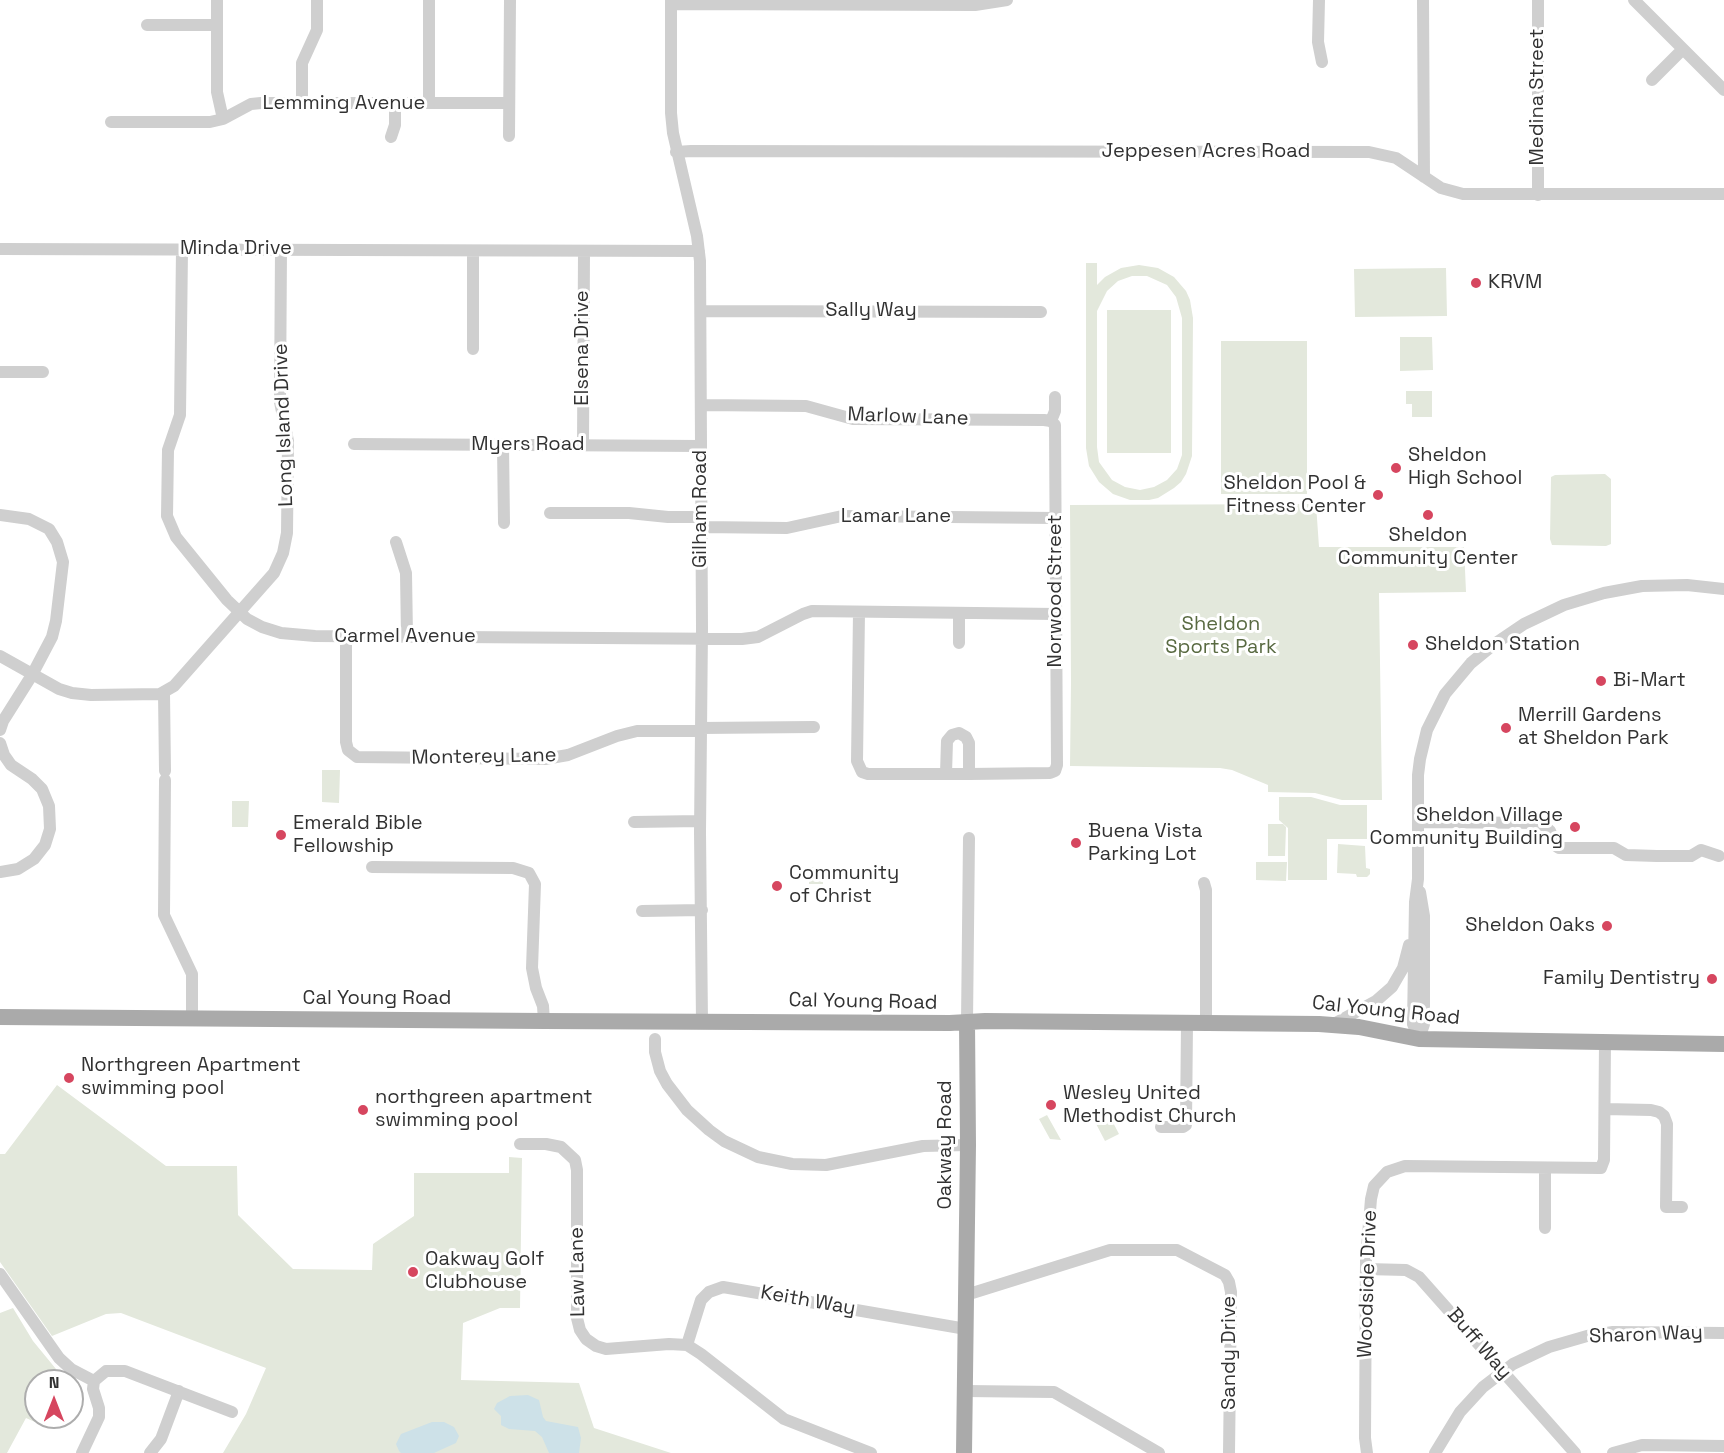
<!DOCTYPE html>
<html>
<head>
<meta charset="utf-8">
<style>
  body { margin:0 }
  #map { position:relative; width:1724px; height:1453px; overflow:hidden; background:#fff; font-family:"Space Grotesk",sans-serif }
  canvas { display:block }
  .north { position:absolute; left:24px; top:1369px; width:60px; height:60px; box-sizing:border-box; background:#fff; border:2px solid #adadad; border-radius:50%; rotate:0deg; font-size:16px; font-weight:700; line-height:24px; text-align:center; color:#323232 }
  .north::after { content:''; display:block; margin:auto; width:21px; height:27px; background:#d6465f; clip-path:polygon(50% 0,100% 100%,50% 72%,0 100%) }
</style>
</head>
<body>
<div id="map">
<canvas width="1724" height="1453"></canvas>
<div class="north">N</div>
</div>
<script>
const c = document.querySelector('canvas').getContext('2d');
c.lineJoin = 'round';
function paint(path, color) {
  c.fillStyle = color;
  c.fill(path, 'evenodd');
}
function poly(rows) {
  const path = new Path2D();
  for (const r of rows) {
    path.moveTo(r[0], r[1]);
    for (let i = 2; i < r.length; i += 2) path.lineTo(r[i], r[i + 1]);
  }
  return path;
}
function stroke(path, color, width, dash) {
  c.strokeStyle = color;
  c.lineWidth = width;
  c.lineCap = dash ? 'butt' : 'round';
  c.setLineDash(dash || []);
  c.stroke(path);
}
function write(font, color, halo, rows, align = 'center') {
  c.font = font + ' "Space Grotesk",sans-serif';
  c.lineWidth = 6;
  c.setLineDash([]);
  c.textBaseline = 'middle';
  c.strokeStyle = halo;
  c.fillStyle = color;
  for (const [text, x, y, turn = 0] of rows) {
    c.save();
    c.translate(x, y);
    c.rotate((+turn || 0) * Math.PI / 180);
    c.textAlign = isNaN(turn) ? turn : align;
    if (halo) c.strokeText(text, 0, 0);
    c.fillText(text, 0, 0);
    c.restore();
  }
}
paint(poly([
  [1086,263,1097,263,1097,285,1105,277,1121,268,1139,265,1158,268,1174,277,1186,291,1190,300,1193,318,1192,456,1186,474,1181,482,1174,488,1158,498,1149,500,1130,500,1113,494,1099,482,1089,466,1086,448],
  [1132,276,1147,276,1167,285,1176,297,1182,318,1182,455,1177,469,1167,480,1154,487,1140,490,1125,487,1112,480,1099,462,1097,447,1097,311,1107,291,1118,281],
  [1446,268,1447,316,1355,317,1354,269],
  [1107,310,1171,310,1171,453,1107,453],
  [1400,337,1432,337,1433,370,1400,371],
  [1221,341,1307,341,1307,494,1221,494],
  [1406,391,1432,391,1432,417,1412,417,1412,404,1406,404],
  [1605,474,1611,479,1611,544,1606,546,1552,545,1550,539,1551,477,1555,475],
  [1316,504,1319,547,1464,547,1466,592,1379,593,1382,800,1342,800,1315,793,1268,792,1268,785,1232,770,1220,768,1070,766,1071,683,1070,505],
  [322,770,340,770,339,803,322,802],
  [1279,797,1311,797,1340,805,1367,805,1367,839,1327,839,1327,880,1288,880,1288,828,1279,820],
  [232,801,249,801,248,827,232,827],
  [1268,824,1283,824,1286,827,1285,856,1268,856],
  [1338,844,1365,846,1366,868,1370,869,1370,874,1367,877,1357,877,1356,874,1337,873],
  [1256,862,1287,862,1286,881,1256,880],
  [809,867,823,867,823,884,809,884],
  [57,1085,166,1166,237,1166,238,1215,293,1269,372,1270,373,1244,414,1216,414,1173,509,1173,509,1157,522,1158,520,1308,500,1308,463,1323,461,1380,579,1383,594,1428,671,1453,223,1453,246,1414,266,1368,121,1313,106,1314,52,1336,0,1262,0,1154,5,1154],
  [1106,1109,1119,1134,1105,1141,1092,1116],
  [1047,1115,1061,1140,1050,1139,1039,1119],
  [13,1308,33,1341,56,1369,51,1381,36,1381,37,1417,35,1422,26,1418,7,1453,0,1453,0,1313]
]), '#e3e8dc');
paint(poly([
  [528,1395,539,1400,543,1417,546,1421,578,1427,581,1438,579,1453,549,1453,542,1437,535,1431,509,1429,501,1425,501,1416,494,1409,497,1403,510,1396],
  [432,1422,444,1422,454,1427,459,1436,456,1443,434,1453,401,1453,399,1451,396,1444,401,1434]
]), '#cde1e8');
stroke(poly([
  [217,0,217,92,223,119],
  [671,0,671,113,673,133,697,236,700,261,702,629,700,832,702,1022],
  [1319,0,1318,42,1322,62],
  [1423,0,1424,177],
  [1634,0,1724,90],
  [671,4,975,5,1007,0],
  [147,25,216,25],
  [1652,80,1683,49],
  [302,103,302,63,317,30,317,0],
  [429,103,429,0],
  [111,122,210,122,223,119,251,104,261,103,509,103],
  [509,136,510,0],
  [391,137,395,125,395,103],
  [676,152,691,151,1369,152,1396,158,1441,188,1463,194,1724,194],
  [1538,195,1538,0],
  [0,249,699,251],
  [182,250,180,415,168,450,167,516,176,537,227,600,247,619,262,627,281,633,315,636,742,639,758,637,803,614,812,611,1056,614],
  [473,251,473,349],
  [701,311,1041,312],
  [0,372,43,372],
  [701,405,806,406,853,419,1044,420,1051,421,1055,425,1057,765,1055,771,1050,773,969,774,868,774,862,772,857,761,859,612],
  [1051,421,1055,411,1055,397],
  [354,444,701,446],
  [503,445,504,523],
  [583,446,584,251],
  [550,513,629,513,668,517,701,517],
  [0,515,29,519,49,529,57,542,63,562,56,621,52,637,32,675,3,721,0,730],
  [701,527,787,528,842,516,1056,518],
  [396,542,406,573,407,636],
  [346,637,346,742,348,750,357,757,545,759,568,755,617,736,637,731,700,731],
  [959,643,959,613],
  [0,656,59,689,72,693,91,695,160,694,174,686,274,573,283,553,287,533,288,441,280,402,281,249],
  [164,693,165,771],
  [700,728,814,727],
  [0,743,4,755,11,765,32,779,42,789,49,806,50,829,45,845,34,859,18,869,0,872],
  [946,774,947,741,952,735,959,733,966,737,969,743,969,774],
  [165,780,164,915,192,974,192,1018],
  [634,822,700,821],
  [1418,822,1541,823,1550,831,1556,846,1559,848,1614,848,1626,855,1657,856,1691,856,1701,850,1719,856],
  [372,867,513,868,529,873,535,884,532,968,536,988,543,1006,544,1021],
  [1204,883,1206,890,1206,1023],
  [642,911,702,910],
  [967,1022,969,838],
  [1332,1025,1376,1001,1392,987,1403,968,1409,945],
  [655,1039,655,1052,660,1071,667,1084,687,1110,709,1130,724,1141,758,1157,792,1164,826,1165,923,1146,968,1145],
  [1419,1039,1413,1024,1415,902,1418,879,1418,775,1420,759,1427,730,1445,694,1471,663,1493,645,1524,624,1564,605,1604,593,1642,586,1687,585,1724,589],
  [1419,1039,1424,1024,1424,916,1420,892],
  [1605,1109,1651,1110,1659,1112,1664,1116,1667,1124,1666,1207,1682,1207],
  [1161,1127,1183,1127,1186,1125,1187,1023],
  [520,1144,546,1144,561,1147,575,1160,577,1170,577,1318,580,1330,586,1339,596,1346,606,1349,669,1344,687,1345,701,1354,784,1419,871,1453],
  [1545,1228,1545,1168],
  [1366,1269,1406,1270,1419,1277,1575,1453],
  [0,1274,59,1358,71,1369,94,1381,93,1389,99,1408,99,1417,82,1453],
  [966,1295,1110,1250,1177,1250,1225,1275,1229,1282,1231,1292,1229,1453],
  [687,1345,701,1300,709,1292,723,1287,966,1329],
  [94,1381,106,1371,125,1371,232,1412],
  [965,1391,1054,1392,1159,1453],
  [150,1453,161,1439,179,1391],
  [1367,1453,1365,1438,1366,1260,1371,1199,1374,1186,1387,1172,1405,1166,1601,1168,1604,1160,1605,1042],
  [1435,1453,1460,1412,1483,1387,1513,1364,1549,1347,1587,1336,1613,1332,1724,1333],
  [1613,1453,1642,1445,1724,1446]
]), '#cfcfcf', 12);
stroke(poly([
  [0,1017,544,1021,950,1023,985,1021,1319,1024,1359,1027,1419,1039,1724,1044],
  [964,1453,968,1145,967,1022]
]), '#aaa', 16);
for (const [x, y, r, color] of [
  [1476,283,6,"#d6465f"],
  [1396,468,6,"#d6465f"],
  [1378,495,6,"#d6465f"],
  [1428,515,6,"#d6465f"],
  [1413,645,6,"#d6465f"],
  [1601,681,6,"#d6465f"],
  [1506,728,6,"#d6465f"],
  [1575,827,6,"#d6465f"],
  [281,835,6,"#d6465f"],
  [1076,843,6,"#d6465f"],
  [777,886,6,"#d6465f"],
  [1607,926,6,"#d6465f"],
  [1712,979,6,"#d6465f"],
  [69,1078,6,"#d6465f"],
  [1051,1105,6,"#d6465f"],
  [363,1110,6,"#d6465f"],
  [413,1272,6,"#d6465f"]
]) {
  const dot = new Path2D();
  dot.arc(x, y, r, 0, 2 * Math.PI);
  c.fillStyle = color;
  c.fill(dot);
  stroke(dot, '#fff', 2);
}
write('20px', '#323232', '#fff', [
  ["Medina Street",1538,97,-90],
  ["Lemming Avenue",344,104],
  ["Jeppesen Acres Road",1206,152],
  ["Minda Drive",236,249],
  ["Sally Way",871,311],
  ["Elsena Drive",583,348,-90],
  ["Marlow Lane",908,417,2],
  ["Long Island Drive",284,425,-92],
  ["Myers Road",528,445],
  ["Gilham Road",701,509,-90],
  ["Lamar Lane",896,517],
  ["Norwood Street",1056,591,-90],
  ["Carmel Avenue",405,637],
  ["Monterey Lane",484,757,-1],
  ["Cal Young Road",377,999],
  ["Cal Young Road",863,1002,1],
  ["Cal Young Road",1386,1011,6],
  ["Oakway Road",946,1145,-90],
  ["Law Lane",578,1272,-91],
  ["Woodside Drive",1368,1284,-88],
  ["Keith Way",808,1301,10],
  ["Sharon Way",1646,1335,-2],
  ["Buff Way",1479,1344,49],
  ["Sandy Drive",1230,1353,-90]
]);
write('20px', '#323232', '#fff', [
  ["KRVM",1488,283],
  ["Sheldon",1408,456],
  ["High School",1408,479],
  ["Sheldon Pool &",1366,484,"right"],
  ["Fitness Center",1366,507,"right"],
  ["Sheldon",1428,536,"center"],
  ["Community Center",1428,559,"center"],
  ["Sheldon Station",1425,645],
  ["Bi-Mart",1613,681],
  ["Merrill Gardens",1518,716],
  ["at Sheldon Park",1518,739],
  ["Sheldon Village",1563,816,"right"],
  ["Community Building",1563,839,"right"],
  ["Emerald Bible",293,824],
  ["Fellowship",293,847],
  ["Buena Vista",1088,832],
  ["Parking Lot",1088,855],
  ["Community",789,874],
  ["of Christ",789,897],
  ["Sheldon Oaks",1595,926,"right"],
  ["Family Dentistry",1700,979,"right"],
  ["Northgreen Apartment",81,1066],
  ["swimming pool",81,1089],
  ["Wesley United",1063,1094],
  ["Methodist Church",1063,1117],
  ["northgreen apartment",375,1098],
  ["swimming pool",375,1121],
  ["Oakway Golf",425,1260],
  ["Clubhouse",425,1283]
], 'left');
write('20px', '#596a42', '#fff', [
  ["Sheldon",1221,625],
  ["Sports Park",1221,648]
]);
</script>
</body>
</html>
